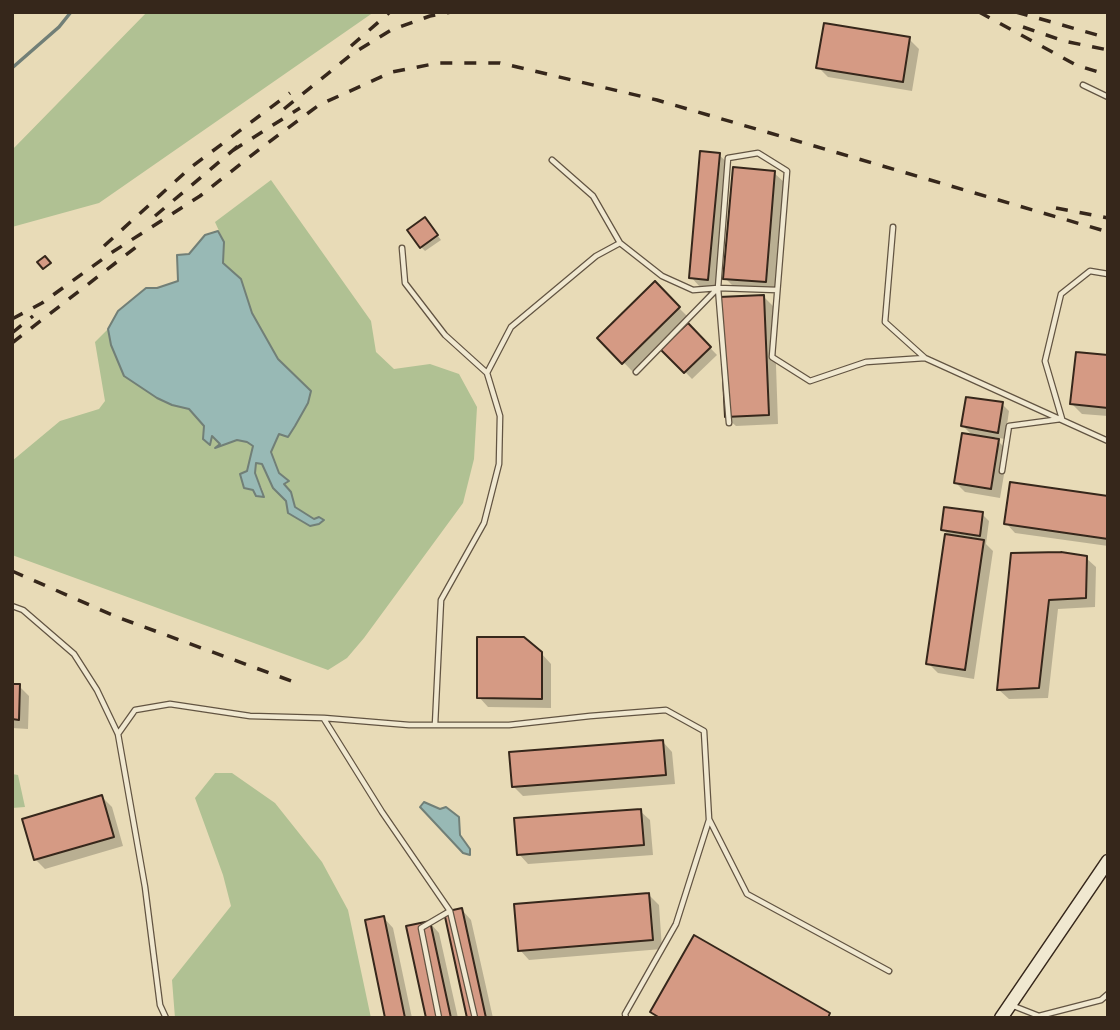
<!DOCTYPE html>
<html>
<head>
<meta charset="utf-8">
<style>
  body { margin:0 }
  #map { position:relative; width:1120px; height:1030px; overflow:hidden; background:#e8dbb7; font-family:Vollkorn,serif }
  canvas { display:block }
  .frame { position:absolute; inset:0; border:14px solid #36271b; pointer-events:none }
</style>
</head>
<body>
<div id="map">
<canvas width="1120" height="1030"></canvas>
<div class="frame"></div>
</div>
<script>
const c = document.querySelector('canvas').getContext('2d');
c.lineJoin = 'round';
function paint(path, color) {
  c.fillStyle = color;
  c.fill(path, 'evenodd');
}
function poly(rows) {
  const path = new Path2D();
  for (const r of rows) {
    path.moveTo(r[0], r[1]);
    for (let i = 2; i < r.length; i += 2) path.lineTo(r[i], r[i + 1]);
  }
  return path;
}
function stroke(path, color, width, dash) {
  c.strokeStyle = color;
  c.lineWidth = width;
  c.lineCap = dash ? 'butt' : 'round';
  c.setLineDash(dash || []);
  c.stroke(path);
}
paint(poly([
  [147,12,374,12,99,203,12,227,12,150],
  [271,180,371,321,376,352,394,369,430,364,459,374,477,407,474,459,463,503,364,638,347,658,328,670,12,555,12,461,60,421,99,409,105,401,95,342,108,329,112,347,124,376,157,398,172,405,189,409,204,426,210,444,211,435,220,444,219,446,237,440,248,442,253,446,247,471,263,491,255,473,256,463,262,464,266,468,273,488,286,501,288,513,298,518,314,519,295,507,291,492,284,484,289,481,279,473,271,452,279,434,288,437,295,426,308,403,311,391,278,359,252,313,241,279,223,263,224,242,215,222],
  [215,773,232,773,275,803,322,862,348,910,371,1018,175,1018,172,980,231,906,223,875,195,798],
  [12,774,18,775,25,807,12,808]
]), '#b0c193');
const water = poly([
  [218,231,224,242,223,263,241,279,252,313,278,359,311,391,308,403,295,426,288,437,279,434,271,452,279,473,289,481,284,484,291,492,295,507,314,519,319,517,324,520,319,524,310,526,288,513,286,501,273,488,262,464,256,463,255,473,264,497,256,496,253,490,244,488,240,474,247,471,253,446,247,442,237,440,215,448,220,444,212,436,210,445,203,439,204,426,189,409,172,405,157,398,124,376,111,345,108,329,118,311,146,288,157,288,178,281,177,255,189,254,205,235,218,231],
  [424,802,440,809,446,807,459,817,460,835,470,849,470,855,463,853,420,807,424,802]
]);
paint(water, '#98b9b5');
stroke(water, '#717f77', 2);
paint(poly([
  [909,39,919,49,912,91,828,77,818,67],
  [719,155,729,164,718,289,700,287,691,277],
  [774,173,784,182,775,291,735,288,725,278],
  [429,224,441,240,425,251,421,247],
  [655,284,689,318,633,372,600,338],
  [764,297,774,307,778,424,736,426,726,417],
  [688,325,717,355,692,379,663,349],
  [1108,357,1108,416,1082,414,1072,404],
  [1002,404,1009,411,1005,439,994,437,1008,451,1000,498,965,492,955,482,974,437,963,426],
  [1108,498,1108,546,1015,533,1006,523],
  [982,514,989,521,986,544,993,551,974,679,938,673,928,663,947,534,943,529],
  [1013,555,1086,558,1096,567,1095,607,1058,609,1048,698,1009,699,999,690],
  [541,653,551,664,551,708,488,707,479,697],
  [12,686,19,686,29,696,28,729,12,728],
  [663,742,672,752,675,784,523,796,513,786],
  [102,797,112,807,123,846,45,869,35,859],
  [640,811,650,820,653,855,528,864,519,854],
  [649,895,659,905,662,949,529,960,520,950],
  [462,910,471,920,493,1018,469,1018],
  [384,918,393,928,412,1018,387,1018],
  [430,923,439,933,458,1018,427,1018]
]), '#0003');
stroke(poly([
  [12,68,59,27,71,12]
]), '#717f77', 3.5);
const building = poly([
  [824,23,910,37,903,82,816,68,824,23],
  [700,151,720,153,708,280,689,278,700,151],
  [733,167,775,171,766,282,723,279,733,167],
  [425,217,438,235,420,248,407,230,425,217],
  [45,256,51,263,43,269,37,262,45,256],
  [655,281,680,307,622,364,597,338,655,281],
  [764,295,769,415,725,417,719,297,764,295],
  [688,323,711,347,684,373,660,349,688,323],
  [1076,352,1108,355,1108,408,1070,404,1076,352],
  [966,397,1003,402,998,433,961,426,966,397],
  [962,433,999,439,991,489,954,483,962,433],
  [1010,482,1108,496,1108,539,1004,524,1010,482],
  [944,507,983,512,980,536,941,530,944,507],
  [945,534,984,540,965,670,926,664,945,534],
  [1061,552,1087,556,1086,598,1049,600,1039,688,997,690,1011,553,1061,552],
  [477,637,524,637,542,652,542,699,477,698,477,637],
  [12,684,20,684,19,720,12,719,12,684],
  [663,740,666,775,512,787,509,752,663,740],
  [102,795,114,837,34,860,22,819,102,795],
  [641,809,644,845,517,855,514,818,641,809],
  [649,893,653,940,518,951,514,904,649,893],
  [462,908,486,1018,467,1018,444,912,462,908],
  [384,916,405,1018,385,1018,365,920,384,916],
  [430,921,451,1018,426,1018,406,926,430,921],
  [694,935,830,1013,828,1018,660,1018,650,1012,694,935]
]);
paint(building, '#d59a84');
stroke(building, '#36271b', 2);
const lane = poly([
  [1083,85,1108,97],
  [552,160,593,196,620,243,662,276,693,290,718,288,777,290],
  [893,227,885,322,925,358,1108,441],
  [402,248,405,283,445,335,487,373],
  [636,372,717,289],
  [1062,419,1045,361,1061,294,1090,271,1108,274],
  [729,423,718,288,728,158,758,153,787,171,772,357,810,381,866,362,925,358],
  [1002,471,1009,426,1061,419],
  [12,606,23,610,74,654,97,690,118,734,145,887,160,1005,166,1018],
  [324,719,382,812,450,911,475,1018],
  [435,725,441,600,484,523,499,464,500,416,487,373,511,327,596,256,620,243],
  [118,734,135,710,170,704,250,716,324,718,409,725,509,725,590,716,666,710,704,731,709,819,747,894,889,971],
  [1011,1005,1039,1016,1101,1000,1108,994],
  [439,1018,421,928,450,911],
  [626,1018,625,1014,676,924,709,820]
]);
const secondary = poly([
  [1001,1018,1108,861]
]);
stroke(lane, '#625442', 7);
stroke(secondary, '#36271b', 15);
stroke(lane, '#f0e8d0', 4.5);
stroke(secondary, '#f0e8d0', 12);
stroke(poly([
  [979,12,1076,65,1108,75],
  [1016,12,1108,38],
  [1023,27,1064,41,1108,50],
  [351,46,390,12],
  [284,109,352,54,391,30,430,16,451,12],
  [232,151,300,108],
  [1056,208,1108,218],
  [155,216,238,146],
  [104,246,190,168,290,93],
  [12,319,42,303,111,253,200,196,261,148,319,105,392,72,438,63,500,63,657,100,1108,232],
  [12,333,33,316],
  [12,343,140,244],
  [12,571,117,617,294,682]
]), '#36271b', 3.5, [12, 12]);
</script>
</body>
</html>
